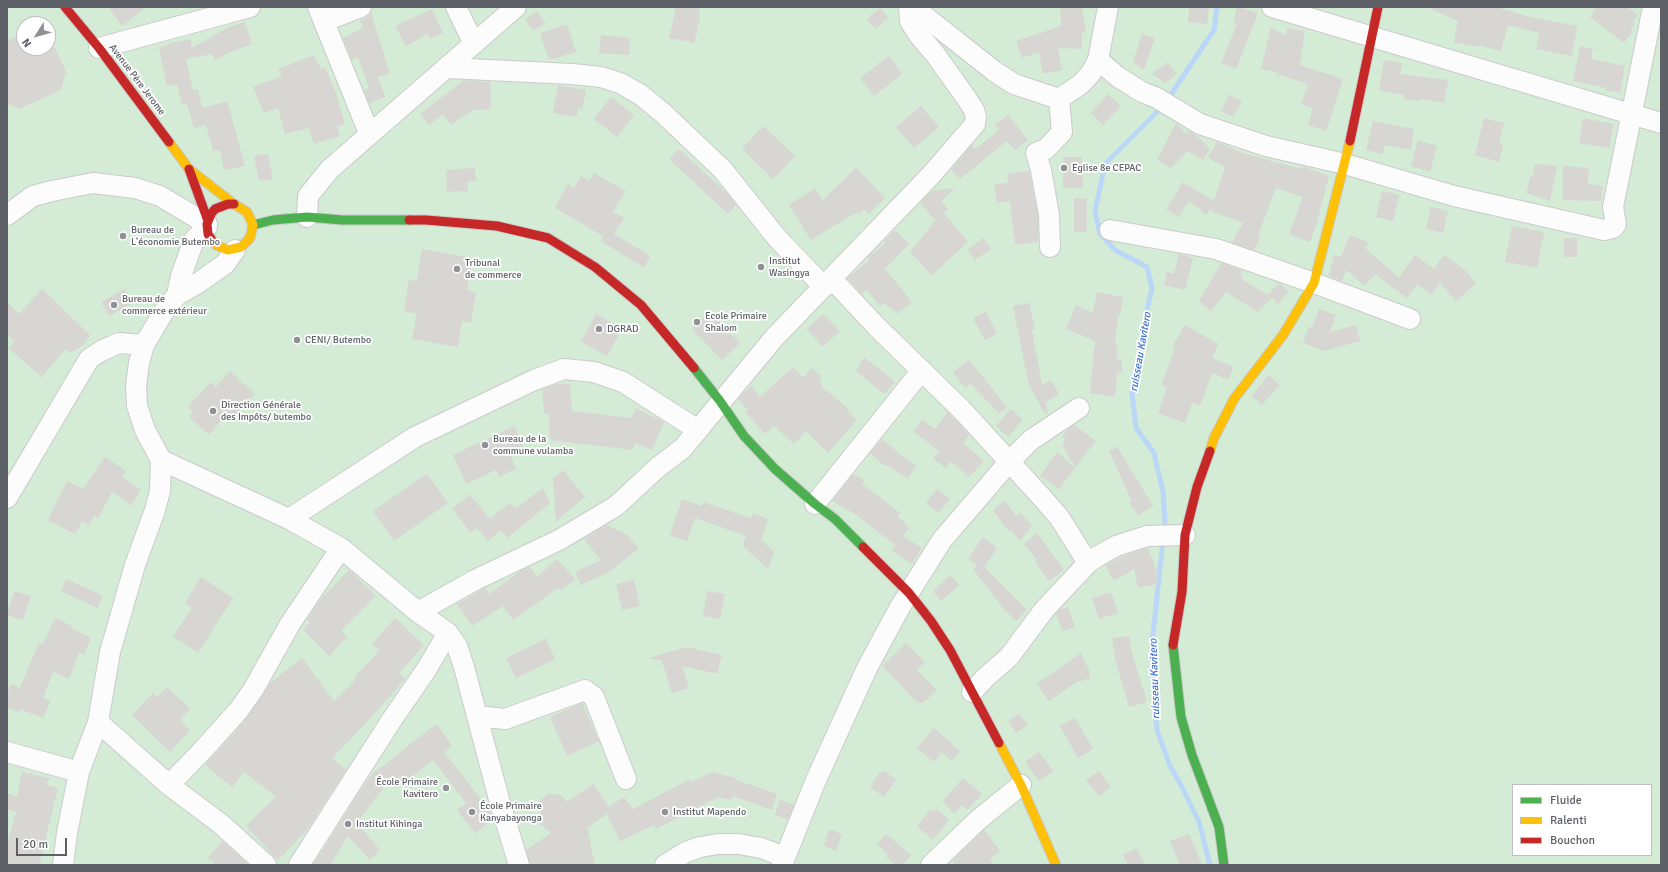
<!DOCTYPE html>
<html>
<head>
<meta charset="utf-8">
<style>
  body { margin:0 }
  #map { position:relative; width:1668px; height:872px; overflow:hidden; background:#edede8; font-family:Signika,sans-serif }
  canvas { display:block }
  .frame { position:absolute; inset:0; border:8px solid #5d6067; pointer-events:none }
  .legend { position:absolute; left:1512px; top:784px; width:140px; height:72px; box-sizing:border-box; background:#fff; border:1px solid #bebfc2; margin:0; padding:5px 7px; list-style:none; font-size:12px; color:#5d6067 }
  .legend li { display:flex; align-items:center; gap:8px; height:20px }
  .legend b { width:20px; border:1px solid #bebfc2 }
  .north { position:absolute; left:16px; top:16px; width:40px; height:40px; box-sizing:border-box; background:#fff; border:1px solid #bebfc2; border-radius:50%; rotate:233deg; font-size:11px; font-weight:700; line-height:16px; text-align:center; color:#5d6067 }
  .north::after { content:''; display:block; margin:auto; width:14px; height:18px; background:#8f9194; clip-path:polygon(50% 0,100% 100%,50% 72%,0 100%) }
  .scale { position:absolute; left:16px; top:838px; width:51px; height:18px; box-sizing:border-box; border:2px solid #5d6067; border-top:0; padding-left:5px; font-size:12px; line-height:14px; white-space:nowrap; color:#5d6067; -webkit-text-stroke:3px #fff; paint-order:stroke }
</style>
</head>
<body>
<div id="map">
<canvas width="1668" height="872"></canvas>
<div class="frame"></div>
<ul class="legend">
<li><b style="height:5px;background:#4caf50"></b>Fluide</li>
<li><b style="height:5px;background:#ffc107"></b>Ralenti</li>
<li><b style="height:5px;background:#c62828"></b>Bouchon</li>
</ul>
<div class="north">N</div>
<div class="scale">20 m</div>
</div>
<script>
const c = document.querySelector('canvas').getContext('2d');
c.lineJoin = 'round';
function paint(path, color) {
  c.fillStyle = color;
  c.fill(path, 'evenodd');
}
function poly(rows) {
  const path = new Path2D();
  for (const r of rows) {
    path.moveTo(r[0], r[1]);
    for (let i = 2; i < r.length; i += 2) path.lineTo(r[i], r[i + 1]);
  }
  return path;
}
function stroke(path, color, width, dash) {
  c.strokeStyle = color;
  c.lineWidth = width;
  c.lineCap = dash ? 'butt' : 'round';
  c.setLineDash(dash || []);
  c.stroke(path);
}
function write(font, color, halo, rows, align = 'center') {
  c.font = font + ' Signika,sans-serif';
  c.lineWidth = 3.5;
  c.setLineDash([]);
  c.textBaseline = 'middle';
  c.strokeStyle = halo;
  c.fillStyle = color;
  for (const [text, x, y, turn = 0] of rows) {
    c.save();
    c.translate(x, y);
    c.rotate((+turn || 0) * Math.PI / 180);
    c.textAlign = isNaN(turn) ? turn : align;
    if (halo) c.strokeText(text, 0, 0);
    c.fillText(text, 0, 0);
    c.restore();
  }
}
paint(poly([
  [7,7,1661,7,1661,865,7,865],
  [24,24,48,24,48,48,24,48],
  [1513,785,1651,785,1651,855,1513,855]
]), '#d4ebd5');
stroke(poly([
  [1168,99,1214,30,1217,7],
  [1163,106,1105,164,1095,211,1100,234,1115,250,1147,267,1152,288,1145,320,1142,346,1132,393,1136,428,1154,453,1163,492,1165,521,1164,532],
  [1163,540,1152,644,1154,699,1157,730,1170,766,1182,787,1199,822,1210,865]
]), '#bbd7f8', 5);
paint(poly([
  [108,7,146,7,122,26],
  [676,7,699,7,700,18,694,43,669,38],
  [1060,7,1082,7,1086,32,1082,33,1082,49,1058,48,1062,70,1043,74,1039,52,1022,58,1016,41,1061,26],
  [1189,7,1209,7,1207,24,1188,22],
  [1237,7,1258,13,1236,69,1221,63,1237,24,1233,23],
  [1426,7,1497,7,1530,17,1577,26,1572,56,1536,49,1539,33,1508,25,1501,51,1478,45,1478,47,1454,42,1458,21],
  [1597,7,1627,7,1638,15,1632,22,1635,24,1631,29,1633,31,1624,43,1590,17],
  [880,8,888,18,875,29,867,19],
  [432,9,443,33,430,39,428,34,406,46,395,26],
  [537,11,545,23,533,31,525,20],
  [371,13,390,74,378,77,385,97,369,103,364,90,369,88,358,57,352,60,343,38,363,28,360,20,366,18],
  [245,22,252,44,228,53,215,60,212,54,186,59,193,90,198,89,202,108,227,101,245,166,224,170,220,150,213,151,206,125,194,128,187,104,182,105,177,84,167,86,159,47,167,46,167,44,190,39,192,48,229,27],
  [567,24,576,52,549,60,540,33],
  [1271,27,1286,36,1287,28,1305,31,1300,65,1343,79,1326,131,1308,125,1313,108,1301,104,1308,84,1276,74,1277,72,1261,69],
  [24,33,24,48,48,48,48,44,55,48,66,72,61,90,19,109,7,103,7,41],
  [1142,34,1155,38,1144,70,1133,62],
  [601,35,630,38,629,55,599,53],
  [1580,46,1593,49,1591,59,1625,66,1620,93,1606,90,1606,88,1573,81],
  [314,55,321,69,325,67,336,93,345,124,337,127,340,136,314,144,309,128,285,134,278,108,264,113,253,87,282,76,278,69],
  [889,56,902,74,874,96,860,78],
  [1384,60,1402,63,1400,74,1448,80,1444,103,1420,99,1420,101,1404,99,1404,95,1379,90],
  [1168,62,1177,74,1165,83,1152,74],
  [464,80,490,82,491,109,473,110,451,125,443,114,429,125,420,114],
  [558,85,586,90,582,110,578,107,577,117,553,113],
  [1108,94,1121,106,1103,125,1091,113],
  [1229,95,1242,101,1233,117,1221,111],
  [611,97,634,115,617,137,594,119],
  [921,106,939,127,914,148,896,127],
  [1008,115,1028,140,1015,150,1007,141,960,179,951,170,972,145,975,149,999,130,995,125],
  [1484,118,1504,123,1499,143,1503,144,1499,162,1475,155],
  [1583,118,1614,124,1609,148,1579,143],
  [1373,121,1414,129,1411,150,1385,145,1383,154,1366,150],
  [1176,123,1186,134,1189,131,1196,135,1210,149,1203,160,1188,151,1171,168,1157,160],
  [763,126,795,156,773,179,742,149],
  [1418,140,1437,146,1430,172,1411,166],
  [1217,142,1243,153,1301,169,1302,166,1329,176,1316,226,1310,242,1289,234,1303,197,1276,188,1258,235,1261,236,1254,250,1232,243,1243,223,1211,211,1212,207,1206,215,1189,201,1179,217,1166,209,1183,182,1214,201,1225,167,1208,158],
  [679,149,728,194,736,205,728,214,669,159],
  [268,154,273,179,259,181,254,156],
  [1063,157,1082,157,1083,188,1063,188],
  [1535,164,1557,166,1550,201,1526,193,1531,175,1533,176],
  [1563,166,1589,168,1588,184,1603,186,1601,201,1563,200],
  [475,168,476,181,467,181,468,191,447,192,446,170],
  [856,168,885,198,869,214,864,209,859,214,857,212,811,240,789,205,815,188,823,200],
  [1029,171,1038,216,1038,242,1015,245,1010,201,997,203,994,184,1008,183,1007,174],
  [594,173,625,191,613,212,624,218,614,234,650,256,644,268,601,241,603,236,555,208,568,184,574,188,581,176,589,181],
  [955,188,941,201,948,209,944,213,968,242,932,275,910,252,937,219,935,220,920,203,932,191],
  [1382,191,1399,195,1393,221,1376,217],
  [1074,198,1087,199,1087,232,1074,232],
  [1431,207,1448,211,1443,233,1426,229],
  [1512,226,1544,232,1537,268,1505,262],
  [895,230,909,244,885,269,912,302,898,313,883,303,880,306,867,290,862,294,847,278,870,260,868,257,886,243,884,241],
  [1350,235,1368,242,1366,249,1399,278,1415,255,1434,269,1444,255,1465,270,1476,283,1456,301,1440,283,1431,295,1417,284,1407,298,1375,274,1365,286,1346,270,1342,281,1329,276,1334,255,1341,257],
  [983,238,991,249,975,260,968,250],
  [1564,238,1577,238,1577,257,1564,257],
  [422,249,473,258,467,290,476,292,471,323,462,321,458,347,412,339,417,314,404,311,409,280,417,281],
  [1179,254,1193,258,1185,290,1164,285,1167,272,1174,274],
  [1221,263,1242,270,1240,274,1243,276,1241,279,1270,296,1268,295,1279,283,1289,291,1278,304,1272,298,1258,312,1226,292,1211,311,1199,301],
  [42,289,90,335,82,346,70,353,65,349,42,377,8,348,15,341,7,335,7,302,19,314],
  [125,289,133,303,109,316,101,302],
  [1097,292,1123,297,1120,315,1118,315,1115,345,1117,345,1117,359,1122,359,1122,373,1117,373,1115,397,1090,393,1095,341,1066,329,1076,305,1093,313],
  [1029,303,1035,329,1032,330,1042,385,1051,380,1059,394,1046,402,1048,413,1045,414,1029,385,1013,306],
  [1319,309,1336,315,1330,332,1356,325,1360,341,1324,351,1303,343,1309,326,1312,328],
  [710,312,740,343,722,360,692,329],
  [986,312,997,334,985,340,973,318],
  [596,314,622,329,607,356,581,342],
  [823,314,840,331,823,347,807,329],
  [1185,325,1218,344,1212,358,1234,367,1228,380,1212,373,1200,406,1192,403,1185,423,1158,413,1167,387,1161,385,1175,349,1172,347],
  [864,357,895,382,884,394,856,371],
  [969,360,1007,407,999,413,971,384,965,388,953,372],
  [793,367,803,378,811,368,822,377,819,381,822,385,821,386,844,405,848,409,847,411,857,420,828,453,806,431,794,444,774,426,765,434,745,412,748,410,738,399,751,386,760,397],
  [230,371,255,394,230,421,225,416,209,435,189,417,193,412,188,407,211,382,216,387],
  [1268,375,1280,385,1262,405,1252,396],
  [556,384,570,384,572,411,632,418,636,408,664,422,652,450,635,443,633,450,550,440,549,414,544,414,542,389],
  [1011,409,1023,420,1008,437,996,426],
  [948,412,969,435,963,443,984,461,969,477,951,461,945,468,933,458,939,451,913,431,922,420,935,429],
  [1074,425,1096,441,1075,467,1062,445,1066,440,1062,437,1068,429],
  [514,426,524,448,510,455,516,469,499,477,496,470,466,484,453,455],
  [882,439,902,456,916,465,908,478,886,465,885,466,870,453],
  [1117,447,1153,506,1138,515,1129,502,1132,501,1109,451],
  [1057,452,1075,468,1059,489,1040,476],
  [105,457,126,471,122,477,141,490,131,505,112,492,98,518,94,516,89,525,82,521,75,534,48,520,67,481,83,489],
  [563,470,585,497,556,521,553,478],
  [427,474,448,503,394,541,373,511],
  [853,474,864,480,862,484,900,513,898,516,909,528,903,536,922,548,912,564,892,551,898,541,895,545,855,514,832,501],
  [543,488,550,503,507,538,501,530,488,541,477,528,471,533,452,509,470,495,490,519,510,503,515,509],
  [937,489,950,499,938,513,926,502],
  [682,499,702,506,703,502,751,518,753,513,768,519,761,540,774,552,768,569,743,546,746,536,695,518,687,541,670,535],
  [1005,501,1016,516,1020,513,1032,525,1020,541,1011,530,1009,532,993,510],
  [606,525,626,534,639,548,609,572,581,585,575,572,601,560,584,539],
  [1037,533,1064,570,1049,581,1035,562,1037,560,1024,544],
  [983,537,997,548,984,567,1027,610,1016,621,1002,607,973,569,977,565,968,559],
  [1148,548,1156,569,1158,584,1138,588,1134,569,1114,581,1105,565,1121,557],
  [557,559,575,579,561,591,558,588,513,620,503,606,472,626,457,604,485,588,489,594,522,570,530,567,537,577],
  [349,570,376,596,341,631,347,637,329,656,303,630,310,622,307,620,320,600],
  [950,575,959,585,941,601,933,591],
  [201,577,233,598,198,653,173,636,192,608,185,603],
  [66,579,103,596,97,608,61,591],
  [634,580,640,606,622,610,616,584],
  [14,591,31,596,23,620,7,615],
  [707,591,725,594,720,619,703,616],
  [1111,592,1118,613,1099,619,1092,598],
  [1068,607,1075,627,1063,631,1056,614,1059,610],
  [55,618,72,626,71,628,91,638,84,655,79,652,69,679,53,672,43,698,51,701,43,718,20,709,19,712,7,708,7,695,11,684,20,688,39,642,43,644],
  [395,618,424,645,399,673,405,679,368,721,332,758,346,770,307,830,278,860,246,826,276,797,244,772,232,787,205,765,247,718,271,682,302,658,334,701,356,680,354,678,380,650,372,644],
  [1129,636,1131,650,1147,702,1129,707,1115,658,1112,638],
  [546,639,555,659,516,678,506,658],
  [906,643,925,662,917,670,937,690,923,703,918,703,882,666],
  [686,647,722,655,717,674,682,666,689,688,672,693,662,661,649,658],
  [1081,653,1089,670,1090,679,1078,681,1049,701,1037,684],
  [167,687,190,709,180,720,190,730,170,752,132,715,153,693,157,697],
  [582,703,599,741,567,756,550,717],
  [1019,714,1028,725,1016,733,1008,721],
  [1075,718,1093,749,1078,758,1060,726],
  [436,724,452,745,444,752,491,812,493,819,475,833,457,810,466,803,433,760,396,789,389,780,357,823,380,850,370,860,348,836,330,865,313,865,370,776],
  [934,728,960,751,952,761,942,752,934,762,917,748],
  [1039,752,1053,771,1039,781,1025,762],
  [1099,771,1111,787,1099,796,1086,780],
  [22,772,49,778,47,785,58,788,39,865,7,865,7,846,16,812,7,809,7,793,17,797],
  [712,772,736,778,736,780,777,794,772,810,732,796,731,800,718,797,656,829,654,825,620,841,607,814,587,828,595,865,530,865,526,850,551,833,536,821,544,807,539,801,548,794,561,795,567,802,593,784,609,807,624,797,633,809,690,779,692,782],
  [880,772,886,772,896,780,884,797,870,787],
  [963,778,982,794,967,810,962,805,954,814,943,801],
  [780,800,794,805,788,820,775,815],
  [931,809,934,811,936,809,949,820,933,840,917,826],
  [829,829,842,834,836,851,824,846],
  [984,830,1000,851,990,859,994,865,956,865,952,861],
  [886,834,911,855,902,865,896,865,886,857,888,854,877,844],
  [1189,834,1202,865,1180,865,1170,841],
  [222,841,249,865,217,865,208,858],
  [1136,848,1145,865,1128,865,1123,855]
]), '#d7d6d3');
const street = poly([
  [318,7,369,133],
  [456,7,474,44],
  [913,7,994,71,1014,84,1059,99,1081,84,1091,73,1098,60,1108,7],
  [1272,7,1661,123],
  [325,21,361,7],
  [99,48,250,7],
  [1098,60,1118,77,1142,92,1157,98,1200,124,1266,146,1345,164,1454,196,1604,230,1613,228,1616,224,1613,207,1653,7],
  [447,68,572,74,601,77,620,83,641,95,664,114,723,170,777,238,824,287],
  [7,215,33,196,52,191,93,183,135,188,160,196,207,224],
  [307,217,308,196,330,169,516,7],
  [1110,230,1216,249,1314,283,1410,319],
  [1050,247,1049,215,1041,170,1036,153,1046,149,1062,132,1059,99],
  [832,279,877,327,962,410,1037,492,1059,517,1088,563],
  [177,295,181,276,194,240,207,227],
  [161,460,289,519,341,548,418,612,448,633,457,646,464,667,500,803,519,865],
  [7,498,89,359,101,351,119,343,144,345],
  [815,504,922,370],
  [289,519,415,437,534,380,564,369,594,372,623,382,698,430],
  [418,612,475,580,559,540,616,506,657,468,683,448,774,338,931,175,975,124,976,117,974,110,967,99,935,54,918,34,910,21,909,7],
  [972,692,985,678,1009,657,1044,610,1088,563,1098,556,1116,546,1147,536,1185,535],
  [477,716,505,719,585,690,594,697,626,779],
  [98,722,169,785,221,824,266,865],
  [7,752,79,772],
  [169,785,201,752,238,711,253,690,290,624,341,548],
  [63,865,67,833,79,772,98,722,110,652,135,565,155,510,160,491,161,460,145,430,137,406,136,386,139,363,144,345,163,313,177,295,198,283,225,264,235,250],
  [299,865,391,721,426,670,448,633],
  [665,865,686,852,700,847,718,844,739,844,761,848,785,857],
  [782,865,816,780,867,668,900,607,942,540,1009,462,1031,440,1079,408],
  [931,865,978,820,1021,785]
]);
const fast = poly([
  [253,225,273,220,307,217,342,220,409,220],
  [694,368,720,401,744,436,775,469,815,504,835,519,863,547],
  [1173,645,1181,717,1192,755,1219,827,1224,865]
]);
const slow = poly([
  [169,142,189,169,234,204,247,212,253,225,250,238,241,247,228,250,216,245,213,242],
  [1210,451,1214,438,1234,399,1283,335,1314,283,1350,141],
  [999,743,1021,785,1056,865]
]);
const jam = poly([
  [65,7,99,48,169,142],
  [1350,141,1378,7],
  [189,169,208,221],
  [409,220,426,220,497,226,548,238,595,267,641,305,694,368],
  [213,242,208,234,207,224,211,214,215,209,228,204,234,204],
  [863,547,909,593,931,621,950,650,999,743],
  [1173,645,1182,592,1185,535,1197,487,1210,451]
]);
stroke(street, '#cacbca', 22);
stroke(fast, '#c8c9c9', 11);
stroke(slow, '#c8c9c9', 11);
stroke(jam, '#c8c9c9', 11);
stroke(street, '#fcfcfc', 20);
stroke(fast, '#4caf50', 9);
stroke(slow, '#ffc107', 9);
stroke(jam, '#c62828', 9);
for (const [x, y, r, color] of [
  [1064,168,4,"#8f9194"],
  [123,236,4,"#8f9194"],
  [761,267,4,"#8f9194"],
  [457,269,4,"#8f9194"],
  [114,305,4,"#8f9194"],
  [697,322,4,"#8f9194"],
  [599,329,4,"#8f9194"],
  [297,340,4,"#8f9194"],
  [213,411,4,"#8f9194"],
  [485,445,4,"#8f9194"],
  [446,788,4,"#8f9194"],
  [472,812,4,"#8f9194"],
  [665,812,4,"#8f9194"],
  [348,824,4,"#8f9194"]
]) {
  const dot = new Path2D();
  dot.arc(x, y, r, 0, 2 * Math.PI);
  c.fillStyle = color;
  c.fill(dot);
  stroke(dot, '#fff', 1.5);
}
write('10px', '#5d6067', '#fff', [
  ["Avenue Père Jerome",137,80,53]
]);
write('10px', '#5d6067', '#fff', [
  ["Eglise 8e CEPAC",1072,168],
  ["Bureau de",131,230],
  ["L'économie Butembo",131,242],
  ["Institut",769,261],
  ["Wasingya",769,273],
  ["Tribunal",465,263],
  ["de commerce",465,275],
  ["Bureau de",122,299],
  ["commerce extérieur",122,311],
  ["Ecole Primaire",705,316],
  ["Shalom",705,328],
  ["DGRAD",607,329],
  ["CENI/ Butembo",305,340],
  ["Direction Générale",221,405],
  ["des Impôts/ butembo",221,417],
  ["Bureau de la",493,439],
  ["commune vulamba",493,451],
  ["École Primaire",438,782,"right"],
  ["Kavitero",438,794,"right"],
  ["École Primaire",480,806],
  ["Kanyabayonga",480,818],
  ["Institut Mapendo",673,812],
  ["Institut Kihinga",356,824]
], 'left');
write('italic 11px', '#4071cc', '#fff', [
  ["ruisseau Kavitero",1141,352,-80],
  ["ruisseau Kavitero",1155,679,-92]
]);
</script>
</body>
</html>
